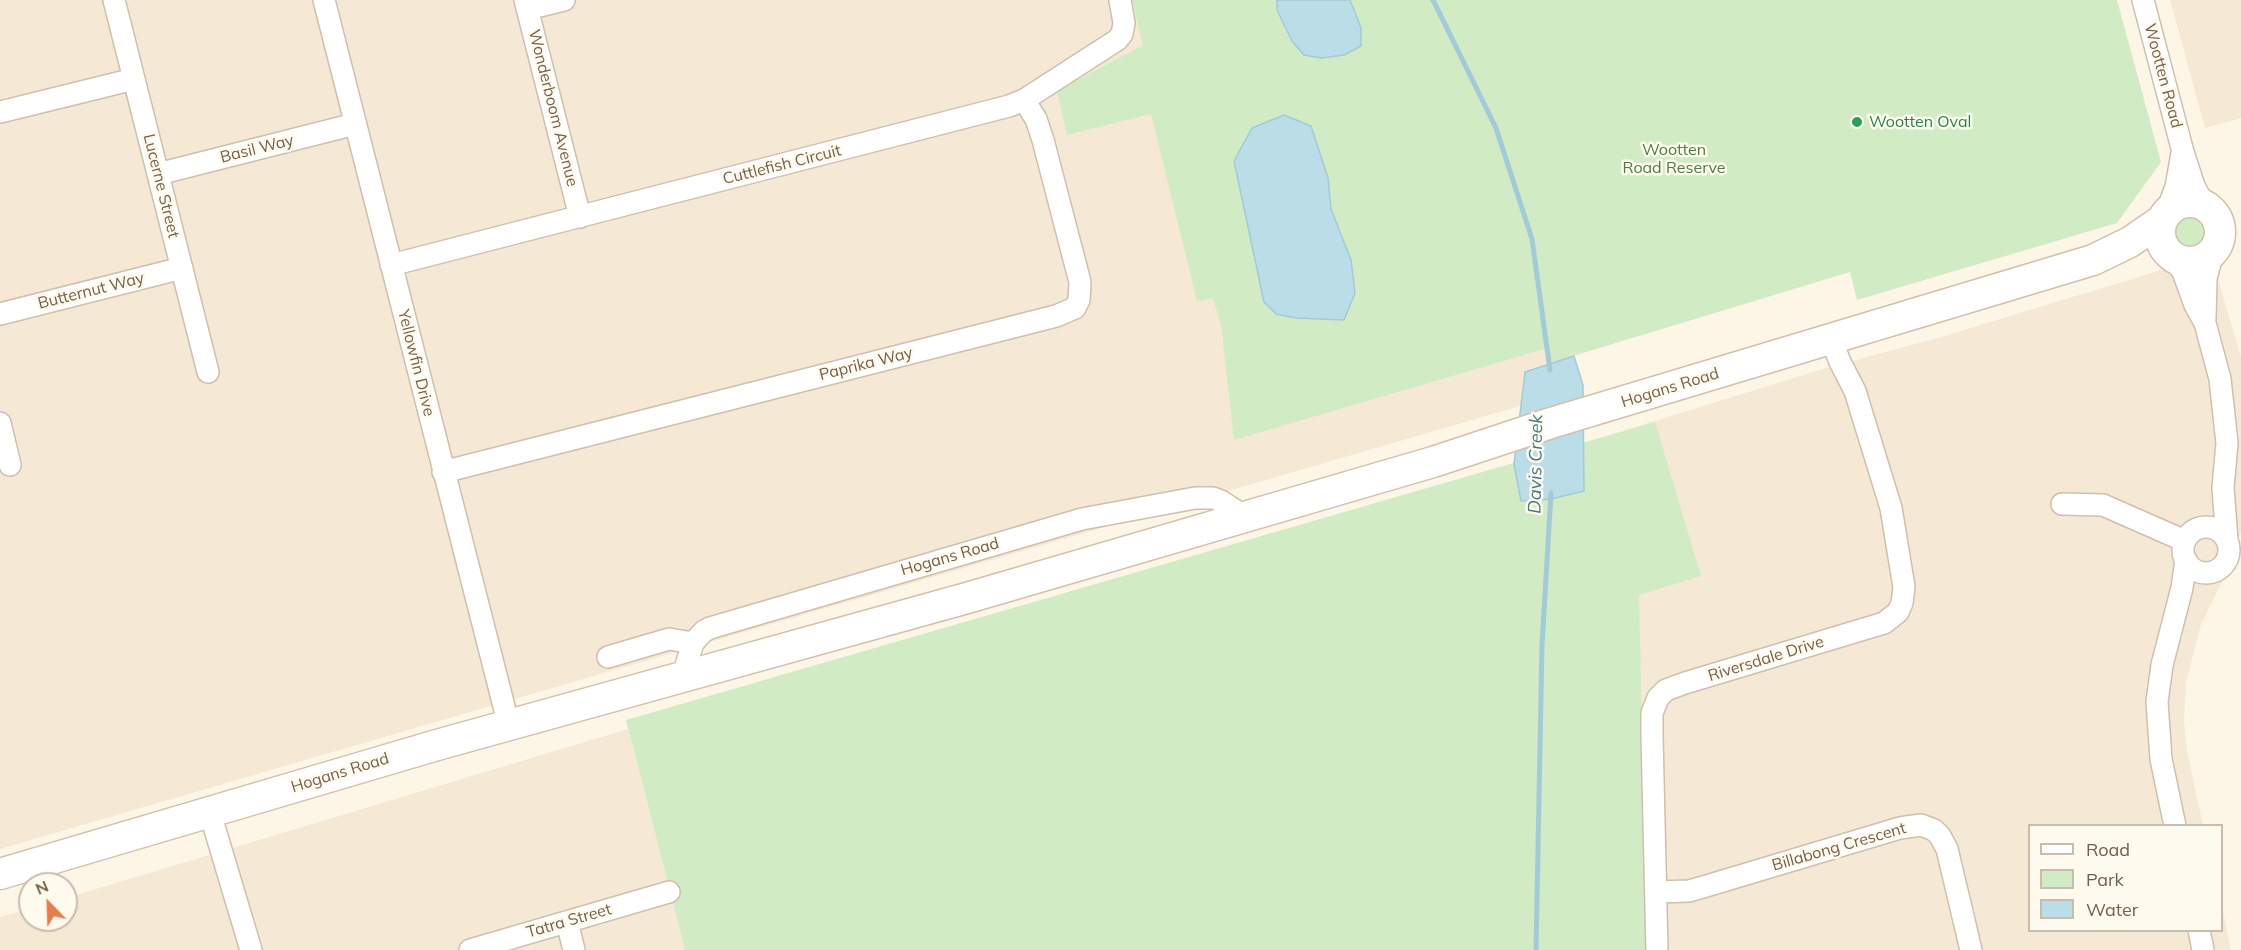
<!DOCTYPE html>
<html>
<head>
<meta charset="utf-8">
<style>
  body { margin:0 }
  #map { position:relative; width:2241px; height:950px; overflow:hidden; background:#fdf6e7; font-family:Mulish,sans-serif }
  canvas { display:block }
  .legend { position:absolute; left:2028px; top:824px; width:195px; height:108px; box-sizing:border-box; background:#fffaee; border:2px solid #c9bcad; margin:0; padding:8px 10px; list-style:none; font-size:18px; color:#775f4b }
  .legend li { display:flex; align-items:center; gap:12px; height:30px }
  .legend b { width:30px; border:2px solid #c9bcad }
  .north { position:absolute; left:18px; top:872px; width:60px; height:60px; box-sizing:border-box; background:#fffaee; border:2px solid #c9bcad; border-radius:50%; rotate:337deg; font-size:16px; font-weight:700; line-height:24px; text-align:center; color:#775f4b }
  .north::after { content:''; display:block; margin:auto; width:21px; height:27px; background:#e87c4b; clip-path:polygon(50% 0,100% 100%,50% 72%,0 100%) }
</style>
</head>
<body>
<div id="map">
<canvas width="2241" height="950"></canvas>
<ul class="legend">
<li><b style="height:8px;background:#fff"></b>Road</li>
<li><b style="height:16px;background:#d1ebc5"></b>Park</li>
<li><b style="height:16px;background:#bbdde7"></b>Water</li>
</ul>
<div class="north">N</div>
</div>
<script>
const c = document.querySelector('canvas').getContext('2d');
c.lineJoin = 'round';
function paint(path, color) {
  c.fillStyle = color;
  c.fill(path, 'evenodd');
}
function poly(rows) {
  const path = new Path2D();
  for (const r of rows) {
    if (r.length === 3) {
      path.moveTo(r[0] + r[2], r[1]);
      path.arc(r[0], r[1], r[2], 0, 2 * Math.PI);
      continue;
    }
    path.moveTo(r[0], r[1]);
    for (let i = 2; i < r.length; i += 2) path.lineTo(r[i], r[i + 1]);
  }
  return path;
}
function stroke(path, color, width, dash) {
  c.strokeStyle = color;
  c.lineWidth = width;
  c.lineCap = dash ? 'butt' : 'round';
  c.setLineDash(dash || []);
  c.stroke(path);
}
function write(font, color, halo, rows, align = 'center') {
  c.font = font + ' Mulish,sans-serif';
  c.lineWidth = 5;
  c.setLineDash([]);
  c.textBaseline = 'middle';
  c.strokeStyle = halo;
  c.fillStyle = color;
  for (const [text, x, y, turn = 0] of rows) {
    c.save();
    c.translate(x, y);
    c.rotate((+turn || 0) * Math.PI / 180);
    c.textAlign = isNaN(turn) ? turn : align;
    if (halo) c.strokeText(text, 0, 0);
    c.fillText(text, 0, 0);
    c.restore();
  }
}
paint(poly([
  [0,0,1433,0,1532,239,1550,355,1551,397,0,849],
  [2170,0,2241,0,2241,118,2205,128],
  [2224,251,2215,269,2241,357,2241,532,2227,572,2201,624,2186,683,2184,721,2187,751,2203,825,2030,826,2030,930,2222,930,2222,906,2231,950,1536,950,1554,452,1826,368,1941,337],
  [628,729,685,950,0,950,0,917,30,908,30,920,66,920,66,898]
]), '#f5e9d5');
paint(poly([
  [1132,0,2117,0,2161,162,2117,223,1857,300,1850,272,1550,363,1548,348,1234,440,1221,325,1213,298,1197,301,1151,114,1067,135,1057,91,1143,45],
  [2190,232,14],
  [1655,422,1701,576,1639,595,1647,950,685,950,626,720]
]), '#d1ebc5');
const water = poly([
  [1277,0,1350,0,1361,28,1361,46,1344,55,1321,58,1304,55,1292,41,1277,10,1277,0],
  [1284,115,1311,126,1328,178,1331,209,1351,260,1355,293,1344,320,1296,318,1276,314,1264,302,1234,161,1252,128,1284,115],
  [1574,356,1583,385,1584,491,1551,499,1521,501,1514,464,1525,372,1574,356]
]);
paint(water, '#bbdde7');
stroke(water, '#a1cbd9', 1.5);
stroke(poly([
  [1433,0,1496,128,1532,239,1550,370],
  [1536,950,1542,645,1551,493]
]), '#a1cbd9', 5);
const street = poly([
  [114,0,208,372],
  [324,0,509,726],
  [525,0,580,217],
  [2143,0,2183,152,2194,186,2204,205],
  [527,9,564,0],
  [0,112,134,79],
  [158,174,355,124],
  [2166,213,2176,187,2182,153],
  [2171,255,2183,272,2195,305,2205,323,2220,379,2227,443,2223,488,2227,540],
  [391,265,1009,106,1024,100,1117,40,1122,34,1124,23,1120,0],
  [0,314,182,268],
  [2205,319,2206,279,2213,251],
  [0,423,10,465],
  [443,472,1056,316,1075,308,1079,300,1080,282,1043,140,1036,119,1024,100],
  [2062,504,2103,505,2185,541],
  [2206,550,23],
  [608,657,669,639,693,643],
  [682,678,693,643,704,631,710,628,1082,519,1195,498,1213,498,1221,501,1247,518],
  [210,813,251,950],
  [2175,826,2161,759,2157,702,2162,665,2182,588,2186,560],
  [1656,892,1689,891,1703,887,1900,828,1921,825,1934,830,1940,836,1947,849,1971,950],
  [567,922,574,950],
  [2199,930,2203,950],
  [470,950,669,892],
  [1657,950,1652,736,1652,713,1658,698,1666,690,1685,683,1884,623,1898,612,1902,603,1904,587,1891,508,1855,391,1840,362,1831,339]
]);
const secondary = poly([
  [2190,232,30],
  [0,874,437,745,967,598,1433,462,1551,423,2093,260,2130,242,2162,220]
]);
stroke(street, '#cfbfad', 24);
stroke(secondary, '#d2c0aa', 33);
stroke(street, '#fff', 21);
stroke(secondary, '#fff', 30);
for (const [x, y, r, color] of [
  [1857,122,6,"#2e9e5b"]
]) {
  const dot = new Path2D();
  dot.arc(x, y, r, 0, 2 * Math.PI);
  c.fillStyle = color;
  c.fill(dot);
  stroke(dot, '#fffaee', 2);
}
write('16px', '#775f4b', '#fffaee', [
  ["Wootten Road",2163,76,75],
  ["Wonderboom Avenue",553,108,76],
  ["Basil Way",257,149,-14],
  ["Cuttlefish Circuit",782,165,-14],
  ["Lucerne Street",161,186,76],
  ["Butternut Way",91,291,-14],
  ["Yellowfin Drive",416,363,76],
  ["Paprika Way",866,364,-14],
  ["Hogans Road",1670,388,-17],
  ["Hogans Road",950,557,-16],
  ["Riversdale Drive",1766,659,-17],
  ["Hogans Road",340,773,-17],
  ["Billabong Crescent",1839,847,-16],
  ["Tatra Street",569,921,-16]
]);
write('16px', '#27864d', '#fffaee', [
  ["Wootten Oval",1869,122]
], 'left');
write('16px', '#4e7e42', '#fffaee', [
  ["Wootten",1674,150],
  ["Road Reserve",1674,168]
]);
write('italic 18px', '#43798b', '#fffaee', [
  ["Davis Creek",1536,464,-89]
]);
</script>
</body>
</html>
